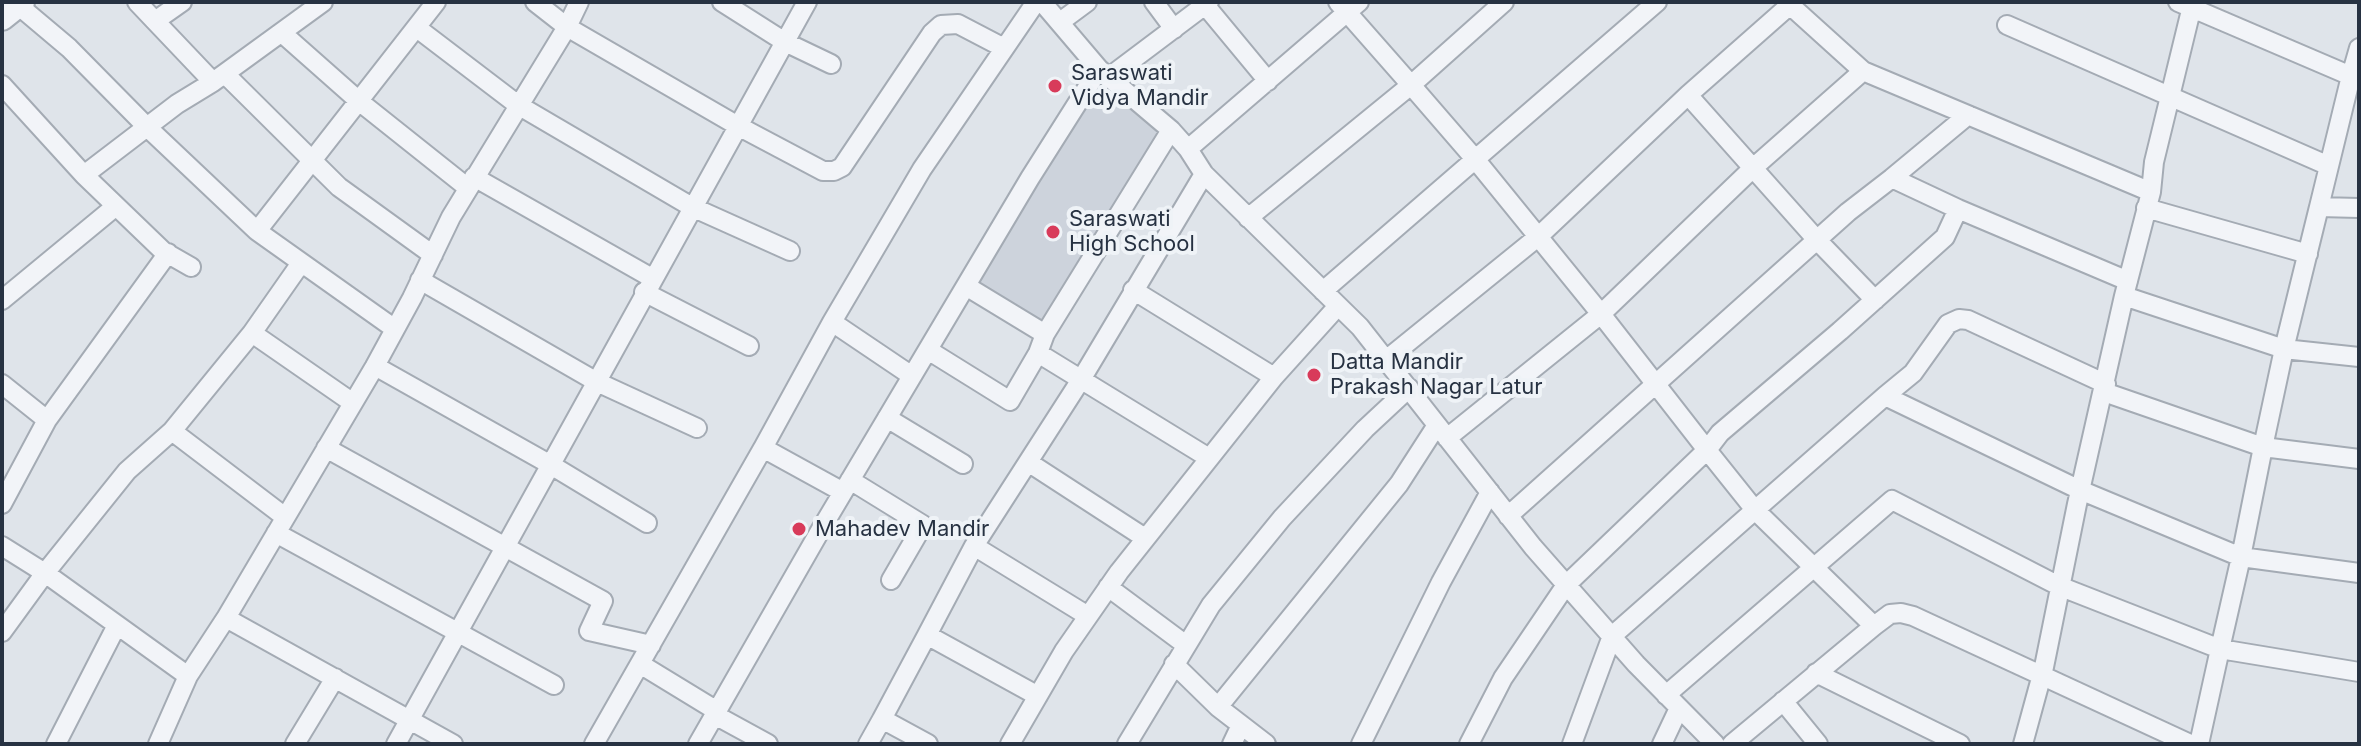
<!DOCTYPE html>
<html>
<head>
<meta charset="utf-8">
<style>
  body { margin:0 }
  #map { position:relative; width:2361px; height:746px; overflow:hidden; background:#dfe4ea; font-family:Inter,sans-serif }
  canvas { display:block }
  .frame { position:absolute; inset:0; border:4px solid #273242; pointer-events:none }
</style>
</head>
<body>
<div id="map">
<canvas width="2361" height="746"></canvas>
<div class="frame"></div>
</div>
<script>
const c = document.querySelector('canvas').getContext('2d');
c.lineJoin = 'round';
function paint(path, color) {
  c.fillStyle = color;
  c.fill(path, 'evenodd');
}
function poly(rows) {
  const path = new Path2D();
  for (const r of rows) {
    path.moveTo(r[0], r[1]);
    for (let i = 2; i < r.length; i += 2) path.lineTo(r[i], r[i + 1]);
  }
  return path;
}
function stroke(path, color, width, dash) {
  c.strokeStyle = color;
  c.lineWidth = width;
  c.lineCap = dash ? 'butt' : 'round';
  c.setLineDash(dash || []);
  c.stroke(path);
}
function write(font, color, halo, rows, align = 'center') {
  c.font = font + ' Inter,sans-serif';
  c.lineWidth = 8;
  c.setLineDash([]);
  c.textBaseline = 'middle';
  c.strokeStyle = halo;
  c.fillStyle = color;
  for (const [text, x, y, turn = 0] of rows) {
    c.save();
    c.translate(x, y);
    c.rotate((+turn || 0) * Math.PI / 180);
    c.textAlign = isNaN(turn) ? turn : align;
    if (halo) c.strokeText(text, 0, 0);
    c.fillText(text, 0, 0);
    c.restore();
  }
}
paint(poly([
  [1099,69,1167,137,1045,334,966,286]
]), '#cdd3dc');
const minor = poly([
  [137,2,155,21,182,2],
  [579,2,567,27,738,126,823,171,834,171,842,167,932,33,941,25,958,24,1004,48],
  [722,2,785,42,831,64],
  [1042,2,1099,69,1171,130,1188,149,1204,174,1360,327,1533,547,1636,664,1715,744],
  [1154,2,1174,29],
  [1338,2,1411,85,1504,2],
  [2178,2,2351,76,2359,48],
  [18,5,69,48,147,127,257,231,436,2],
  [1205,5,1268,81],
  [155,21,213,82],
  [1060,22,1087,2],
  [2007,25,2329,166],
  [417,28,518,105,692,207,790,251],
  [282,33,360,102,468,188],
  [225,74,339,187,433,255],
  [1108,78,1209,2],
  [2,85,84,175],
  [1688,95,1817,240,1875,300],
  [1188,149,1359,2],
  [474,177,652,278],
  [1892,178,1968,115],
  [2319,207,2351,76,2359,77],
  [2146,208,2308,254],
  [1248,218,1411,85,1475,159,1601,314,1753,168,1863,71],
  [257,231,395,329],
  [301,263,252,333,353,403],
  [191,267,163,251,84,175,177,104,213,82,323,2],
  [420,280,597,382,697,428],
  [966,286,1045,334,1038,353,1209,458],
  [1133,290,1274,377],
  [1323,291,1657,2],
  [644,292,749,346],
  [2124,296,2284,349,2319,207,2359,208],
  [2,300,116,206],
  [832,322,763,448,843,492],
  [252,333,172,431,285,517],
  [1045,334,1171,130],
  [928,350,1010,401,1038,353],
  [1386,360,1539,236,1688,95,1790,5,1863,71,2151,192],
  [375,366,551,465,647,523],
  [912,376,832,322,922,169,1036,2],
  [2,384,47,420,168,253],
  [2104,392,2263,447,2284,349,2359,357],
  [1885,396,1913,373,1948,324,1959,319,1968,320,2106,384],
  [887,418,963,464],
  [172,431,127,471,45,573,188,676,226,618],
  [1447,438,1601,314,1707,450,1720,433,1840,331,1945,237,1958,209],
  [326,448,603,601,589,631,651,645],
  [1028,462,974,546,1088,616],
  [850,480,923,525,891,580],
  [2,504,47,420],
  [1508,516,1848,212,1892,178,1958,209,2128,281],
  [276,533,554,685],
  [1145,538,1028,462,1082,378,1204,174],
  [2,546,45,573,2,632],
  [974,546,927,635,1038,696],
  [1108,587,1186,645],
  [927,635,882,719,928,744],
  [640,664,717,711],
  [1174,664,1218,707,1266,744],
  [1816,673,1960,744],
  [1666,695,1892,500,2059,586,2220,649,2241,557,2359,573],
  [1783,701,1818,744],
  [1218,707,1399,484,1437,425],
  [715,715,768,744],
  [56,744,117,625],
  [158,744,188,676],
  [295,744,335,678],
  [396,744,807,2],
  [453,744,226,618,375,366,412,298,451,217,567,27,535,2],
  [594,744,763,448],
  [698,744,824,524,1030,178,1099,69],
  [868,744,882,719],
  [1010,744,1064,651,1119,572,1274,377,1338,306],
  [1127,744,1211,605,1282,518,1365,429,1409,388],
  [1232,744,1241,725],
  [1361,744,1441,582,1490,492],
  [1469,744,1503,678,1566,585,1707,450,1755,510,1885,396,2080,490,2241,557,2263,447,2359,459],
  [1572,744,1612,636,1755,510,1874,626],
  [1662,744,1679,708],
  [1732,744,1874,626,1890,614,1901,613,1913,616,2190,744],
  [2023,744,2044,667,2077,504,2124,296,2151,192,2154,162,2193,2],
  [2199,744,2220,649,2359,672]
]);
const tertiary = poly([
  [2,18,22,2]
]);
stroke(minor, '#a4abb4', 22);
stroke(tertiary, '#a4abb4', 28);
stroke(minor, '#f2f4f8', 18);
stroke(tertiary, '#f2f4f8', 24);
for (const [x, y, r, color] of [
  [1055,86,8,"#d83b5a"],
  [1053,232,8,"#d83b5a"],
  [1314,375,8,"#d83b5a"],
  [799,529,8,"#d83b5a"]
]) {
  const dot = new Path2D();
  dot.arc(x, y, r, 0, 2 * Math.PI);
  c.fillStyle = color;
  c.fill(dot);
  stroke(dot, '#eff3f7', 3);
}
write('22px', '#273242', '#eff3f7', [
  ["Saraswati",1071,73],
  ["Vidya Mandir",1071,98],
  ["Saraswati",1069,219],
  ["High School",1069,244],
  ["Datta Mandir",1330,362],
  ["Prakash Nagar Latur",1330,387],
  ["Mahadev Mandir",815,529]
], 'left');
</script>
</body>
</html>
